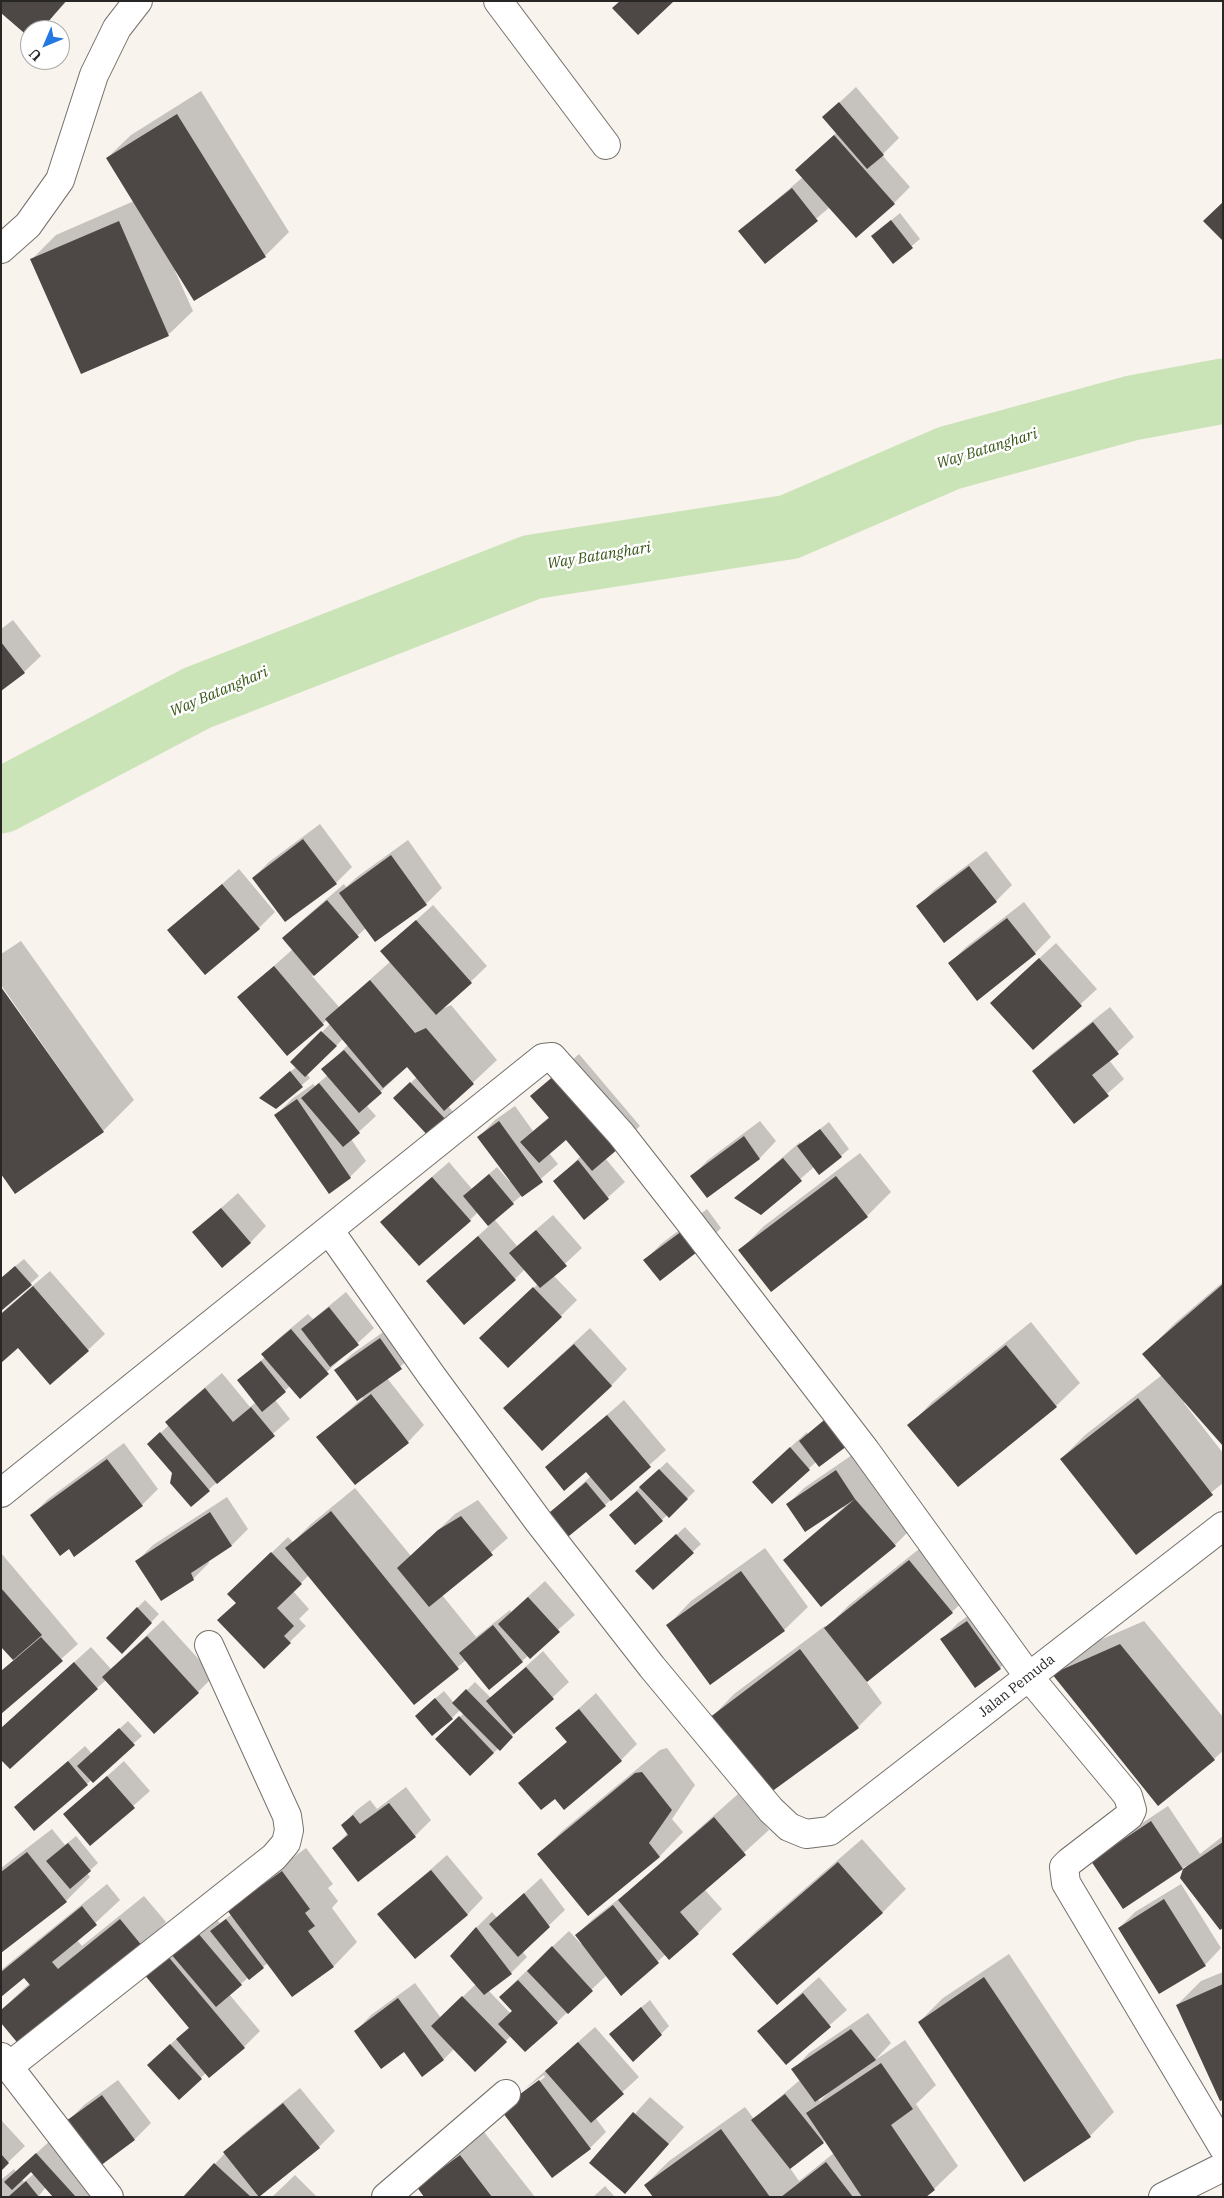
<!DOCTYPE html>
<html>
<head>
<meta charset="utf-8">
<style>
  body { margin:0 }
  #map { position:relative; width:1224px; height:2198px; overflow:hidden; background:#f8f3ed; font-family:"IBM Plex Serif",serif }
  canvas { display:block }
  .frame { position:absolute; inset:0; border:2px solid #292725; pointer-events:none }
  .north { position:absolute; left:20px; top:20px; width:50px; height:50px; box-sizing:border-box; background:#fff; border:1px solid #a9a9a8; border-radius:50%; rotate:225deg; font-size:14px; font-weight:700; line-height:20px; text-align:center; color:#292725 }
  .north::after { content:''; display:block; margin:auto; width:18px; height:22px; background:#2378e2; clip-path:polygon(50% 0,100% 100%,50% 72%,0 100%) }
</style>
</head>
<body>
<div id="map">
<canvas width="1224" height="2198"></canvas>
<div class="frame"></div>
<div class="north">U</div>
</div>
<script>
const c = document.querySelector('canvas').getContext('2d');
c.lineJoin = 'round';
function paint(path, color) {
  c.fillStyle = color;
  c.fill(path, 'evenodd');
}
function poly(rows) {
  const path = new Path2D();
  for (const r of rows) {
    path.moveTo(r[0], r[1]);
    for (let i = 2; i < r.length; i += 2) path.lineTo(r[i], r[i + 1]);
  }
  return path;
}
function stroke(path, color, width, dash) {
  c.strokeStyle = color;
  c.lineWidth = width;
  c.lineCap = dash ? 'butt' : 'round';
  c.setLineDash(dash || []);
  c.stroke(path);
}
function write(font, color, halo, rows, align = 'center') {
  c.font = font + ' "IBM Plex Serif",serif';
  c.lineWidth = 5;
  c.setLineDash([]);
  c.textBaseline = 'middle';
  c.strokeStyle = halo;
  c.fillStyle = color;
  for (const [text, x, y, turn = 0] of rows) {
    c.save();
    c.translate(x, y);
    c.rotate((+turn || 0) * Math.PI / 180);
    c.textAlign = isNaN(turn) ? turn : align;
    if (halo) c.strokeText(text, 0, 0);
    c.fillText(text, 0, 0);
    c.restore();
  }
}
paint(poly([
  [1,1,67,1,40,30,30,30,30,36],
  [856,87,899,138,882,155,910,187,894,203,830,207,765,262,740,231,803,177,796,170,837,132,824,117],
  [201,91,289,232,265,256,175,271,193,311,169,334,81,372,32,259,56,235,134,201,107,158,131,135],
  [900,213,920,239,893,262,872,236],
  [13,620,41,656,24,672,1,690,1,629],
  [320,824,352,867,336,883,253,878,269,862],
  [408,840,442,888,426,904,366,928,312,976,339,1007,391,961,382,951,433,905,487,966,442,1009,451,1005,497,1060,448,1106,455,1114,431,1137,395,1098,417,1077,408,1066,366,1105,376,1116,351,1139,366,1161,350,1177,329,1192,276,1115,292,1099,313,1084,315,1086,328,1075,323,1069,348,1045,343,1039,307,1074,310,1078,276,1108,269,1090,296,1067,292,1062,330,1024,327,1020,287,1054,239,997,293,949,283,938,300,922,344,884,346,887,357,877],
  [986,851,1012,885,996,901,918,907,934,890],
  [239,869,275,912,259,928,169,931],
  [1024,902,1051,937,1035,953,950,963,966,947],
  [21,941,134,1100,103,1131,1,985,1,954],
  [1056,943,1097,989,1033,1048,1008,987],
  [1110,1007,1134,1037,1109,1060,1124,1079,1075,1122,1034,1071,1050,1055],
  [579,1054,640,1126,605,1158,625,1182,585,1218,555,1181,581,1156,566,1138,549,1153,558,1164,494,1219,517,1246,553,1215,582,1248,553,1275,577,1300,561,1316,497,1321,538,1284,525,1269,515,1279,428,1281,489,1226,478,1212,470,1220,398,1206,449,1162,472,1189,497,1167,509,1181,511,1180,479,1137,495,1120,515,1106,533,1131,549,1117,532,1096],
  [760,1121,776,1141,760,1158,707,1196,692,1176,708,1160],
  [829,1122,849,1149,841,1156,814,1167,761,1213,736,1198,800,1142,801,1144],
  [860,1153,891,1192,867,1216,740,1250,764,1226],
  [238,1193,266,1226,250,1243,194,1232],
  [707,1209,721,1228,705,1244,645,1260,661,1244],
  [24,1259,39,1276,2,1309,1,1278],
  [50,1271,105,1334,88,1350,18,1346,1,1360,1,1313],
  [1223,1282,1223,1444,1186,1402,1184,1403,1223,1453,1223,1483,1136,1553,1061,1459,1085,1435,1162,1375,1144,1354,1175,1323],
  [346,1292,374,1328,300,1397,290,1386,275,1400,290,1419,191,1505,174,1473,149,1444,169,1425,167,1422,183,1406,222,1373,250,1407,256,1402,239,1380,265,1357,263,1354,279,1338,308,1314,313,1319],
  [1031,1322,1080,1383,1056,1406,909,1426,932,1402],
  [396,1323,417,1352,387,1378,424,1425,408,1442,355,1484,318,1437,363,1398,336,1370,352,1354],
  [590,1328,627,1369,611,1386,521,1392],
  [624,1400,666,1450,605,1505,546,1517,591,1476,586,1470,547,1467],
  [807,1432,816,1462,772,1502,770,1466],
  [124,1443,158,1489,142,1505,69,1548,31,1516,48,1499],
  [852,1455,871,1482,911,1529,895,1545,821,1605,785,1560,844,1507,788,1504,804,1488],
  [667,1462,695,1491,669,1516,668,1514,662,1520,619,1507],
  [355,1488,411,1556,455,1514,478,1500,508,1538,442,1595,476,1637,510,1610,511,1612,545,1581,575,1615,522,1661,466,1660,414,1704,309,1575,293,1591,309,1609,299,1619,306,1626,264,1667,237,1602,245,1578,288,1537,293,1542,311,1524],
  [227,1497,248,1529,232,1545,208,1560,209,1563,193,1579,137,1561,153,1545],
  [685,1527,701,1544,653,1589,645,1564],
  [934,1537,976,1589,952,1612,866,1681,882,1703,858,1727,711,1718,734,1694,825,1626,826,1628,849,1605],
  [765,1548,808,1607,784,1630,668,1625,691,1601],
  [1,1553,78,1644,1,1712,1,1671,14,1660,1,1645],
  [145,1600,159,1614,122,1652,108,1638],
  [983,1605,1016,1652,1000,1668,942,1639,958,1623],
  [163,1620,214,1676,198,1692,106,1680,10,1767,1,1728,91,1647,111,1669],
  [1144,1621,1223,1717,1223,1751,1214,1759,1054,1674,1077,1650],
  [543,1651,569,1682,470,1775,437,1739,464,1713,461,1709,452,1718,424,1708,444,1691,454,1703,475,1682,491,1698],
  [596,1693,637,1744,621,1760,555,1797,520,1783,568,1741,557,1728],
  [128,1721,142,1736,34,1830,16,1807,85,1746,92,1754],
  [667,1748,695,1785,672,1819,683,1832,660,1856,588,1915,538,1855,562,1831,660,1750],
  [124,1761,150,1791,90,1844,65,1814],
  [406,1787,431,1820,415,1836,333,1848,348,1833,342,1825,358,1809,370,1800,377,1809],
  [738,1794,769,1830,704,1889,722,1909,698,1933,666,1954,621,1994,607,1975,557,2022,511,2036,475,2071,454,2049,444,2059,404,2050,355,2032,371,2015,415,1983,441,2018,476,1984,476,1928,492,1912,497,1918,541,1878,565,1910,522,1951,527,1957,511,1973,488,1990,510,2013,513,2010,500,1997,516,1981,569,1931,581,1944,582,1943,576,1935,593,1919,630,1890],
  [1168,1806,1200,1854,1223,1836,1223,1926,1181,1878,1186,1866,1123,1907,1093,1861,1109,1845],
  [52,1829,65,1845,76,1836,98,1863,87,1873,90,1877,66,1901,1,1952,1,1868],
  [862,1839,906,1889,882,1913,733,1954,757,1930],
  [306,1848,333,1884,328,1888,338,1901,332,1908,357,1942,334,1966,292,1996,268,1963,249,1977,229,1994,260,2031,244,2047,206,2073,179,2098,165,2049,190,2027,145,1973,214,1917,220,1923,232,1914,253,1887],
  [447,1855,483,1898,467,1915,379,1915],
  [107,1884,120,1900,77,1940,82,1946,144,1896,166,1922,142,1946,1,2010,30,1983,25,1976,1,1995,1,1970],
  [1181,1884,1221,1948,1205,1965,1119,1928,1135,1912],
  [1009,1954,1114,2112,1090,2136,919,2022,943,1998],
  [1223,1972,1223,2098,1177,2005,1201,1981],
  [819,1977,847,2010,786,2063,759,2031],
  [650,2000,669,2026,661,2034,619,2026],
  [868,2013,891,2043,875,2060,905,2040,936,2085,916,2104,958,2166,934,2189,924,2197,654,2197,645,2185,669,2161,745,2107,754,2119,800,2080,793,2070,809,2053],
  [828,2093,820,2101,817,2099],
  [825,2140,834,2153,799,2181,790,2168],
  [595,2027,639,2077,595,2117,606,2132,590,2148,502,2109],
  [544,2075,545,2077,518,2098,518,2094],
  [118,2080,151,2123,135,2139,100,2165,68,2121,84,2105],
  [300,2088,335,2131,319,2147,257,2197,184,2197,241,2136],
  [650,2097,684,2127,625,2193,591,2163],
  [2,2121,25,2146,1,2169,1,2122],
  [484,2132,535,2197,426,2197,419,2187,442,2163],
  [53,2138,99,2188,90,2197,52,2197,53,2195,46,2187,38,2197,1,2197,1,2180,14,2169,16,2172],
  [31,2170,34,2174,24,2182,22,2179],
  [295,2175,317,2197,272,2197],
  [605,2186,615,2197,593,2197]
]), '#0003');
stroke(poly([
  [1,801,197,698,532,567,789,527,949,458,1132,408,1223,391]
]), '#cbe4b7', 65);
paint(poly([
  [1,1,66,1,41,30,30,30,30,38,1,13],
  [620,1,672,1,673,2,638,35,612,8],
  [839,102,884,155,867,169,822,117],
  [177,114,266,257,194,301,106,158],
  [834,135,895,204,856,238,795,170],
  [792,188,818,221,765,264,738,231],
  [1223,202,1223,241,1203,221],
  [891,220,913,248,893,264,871,236],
  [119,221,169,336,81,374,30,259],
  [1,642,25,673,1,691],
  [303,839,337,884,285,922,252,878],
  [391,855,427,905,375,942,339,893],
  [969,866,997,902,944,943,916,906],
  [222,884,260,929,205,975,167,930],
  [327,900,359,937,314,976,282,938],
  [1007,918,1036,954,977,1001,948,963],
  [416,920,472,983,436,1015,380,951],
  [1039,958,1082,1006,1033,1050,990,1003],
  [274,966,324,1025,287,1056,237,997],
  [370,980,415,1033,426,1028,474,1084,444,1111,407,1067,383,1088,325,1019],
  [1,987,104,1132,15,1194,1,1174],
  [1093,1022,1119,1054,1092,1075,1109,1096,1074,1124,1032,1071],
  [321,1031,337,1046,305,1077,290,1062],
  [344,1050,382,1093,359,1113,321,1069],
  [562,1069,625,1143,592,1171,566,1140,539,1163,520,1142,549,1118,530,1096],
  [290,1071,303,1087,276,1109,259,1098],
  [410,1082,448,1122,431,1139,393,1098],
  [319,1083,360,1133,343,1147,301,1098],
  [297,1099,351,1178,329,1194,274,1115],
  [499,1121,543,1182,522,1197,477,1137],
  [820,1129,842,1157,819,1175,797,1146],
  [744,1136,760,1159,707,1198,690,1176],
  [783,1158,802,1181,761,1215,734,1198],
  [578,1160,609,1199,584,1220,553,1181],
  [489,1174,514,1204,488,1226,463,1196],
  [836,1176,868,1217,771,1292,738,1250],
  [432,1177,471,1221,419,1266,380,1222],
  [221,1208,251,1243,222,1268,192,1232],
  [690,1225,706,1245,660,1281,643,1260],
  [536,1230,567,1266,540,1288,509,1253],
  [478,1236,516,1280,464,1325,426,1281],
  [15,1266,32,1285,1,1311,1,1278],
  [1223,1284,1223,1446,1142,1354],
  [33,1286,89,1351,50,1385,18,1348,1,1363,1,1314],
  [533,1287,562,1317,508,1368,479,1338],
  [329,1307,359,1345,330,1367,301,1329],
  [291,1329,329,1374,300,1399,261,1354],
  [380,1338,402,1369,357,1401,334,1370],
  [574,1344,612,1386,542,1451,503,1408],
  [1006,1345,1057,1407,958,1487,907,1425],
  [261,1361,286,1392,262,1412,237,1380],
  [205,1388,233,1422,251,1407,275,1436,217,1484,165,1422],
  [371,1394,409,1443,355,1485,316,1437],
  [1138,1398,1213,1495,1136,1555,1060,1459],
  [607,1415,651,1467,611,1501,586,1472,564,1491,545,1467],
  [829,1416,851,1443,819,1467,799,1441],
  [160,1432,210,1491,191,1507,170,1483,172,1473,147,1444],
  [790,1447,810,1470,772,1504,752,1482],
  [107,1459,143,1506,74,1557,69,1549,60,1556,30,1515],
  [659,1469,688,1499,669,1518,639,1487],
  [836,1470,855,1499,896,1546,821,1607,783,1560,855,1499,805,1532,786,1504],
  [586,1482,606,1506,564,1540,544,1517],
  [637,1491,663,1521,635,1545,609,1515],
  [331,1511,459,1669,414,1705,285,1548],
  [210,1512,232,1546,191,1573,194,1580,161,1601,135,1561],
  [461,1516,493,1555,429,1607,397,1568,438,1530],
  [676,1534,694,1553,653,1590,635,1571],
  [271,1552,302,1584,277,1608,294,1626,284,1636,291,1643,264,1669,217,1620,236,1603,227,1594],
  [909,1560,953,1613,867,1682,824,1628],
  [741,1571,785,1631,710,1685,666,1625],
  [1,1588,42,1635,13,1660,1,1647],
  [528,1597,560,1632,530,1659,498,1624],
  [137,1607,152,1623,122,1654,106,1638],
  [967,1621,1001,1669,975,1688,940,1639],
  [493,1625,523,1662,489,1690,459,1653],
  [147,1636,199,1693,154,1734,102,1677],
  [41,1637,63,1661,1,1714,1,1671],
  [1120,1644,1215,1760,1158,1806,1052,1674],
  [800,1649,859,1728,767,1795,709,1718],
  [74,1662,98,1689,10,1769,1,1760,1,1728],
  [526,1667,554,1699,514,1734,486,1701],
  [466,1689,513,1737,500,1751,452,1703],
  [435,1698,453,1719,432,1736,415,1716],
  [579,1709,622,1761,564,1810,555,1799,541,1810,518,1783,567,1742,555,1728],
  [459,1716,494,1753,470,1776,435,1739],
  [119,1728,135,1745,93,1783,77,1766],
  [68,1761,88,1785,34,1831,14,1807],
  [642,1772,672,1810,649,1843,660,1857,588,1916,537,1854,635,1773],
  [107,1776,135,1808,90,1846,63,1814],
  [389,1803,416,1837,358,1882,332,1848,348,1835,341,1825,353,1815,360,1824],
  [714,1817,746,1855,680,1912,699,1934,669,1960,618,1900],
  [1151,1821,1183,1869,1123,1909,1091,1861],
  [1223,1842,1223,1928,1220,1930,1180,1878,1183,1869],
  [68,1843,91,1871,70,1889,46,1861],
  [27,1852,67,1902,1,1953,1,1872],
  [838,1862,883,1913,777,2005,732,1954],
  [431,1870,468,1915,415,1959,377,1914],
  [282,1871,310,1909,305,1913,315,1926,308,1931,334,1967,292,1997,227,1910],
  [524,1893,550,1927,518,1957,489,1924],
  [1164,1899,1206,1966,1159,1994,1118,1928],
  [613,1905,659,1963,621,1996,575,1935],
  [82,1906,97,1925,52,1962,58,1969,120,1919,143,1947,21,2047,1,2023,1,2010,30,1985,24,1978,1,1997,1,1972],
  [226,1919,264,1968,249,1980,210,1931],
  [476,1927,512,1974,484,1995,450,1956],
  [197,1932,242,1985,216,2007,171,1954],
  [552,1946,593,1991,568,2014,527,1971],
  [166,1954,245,2048,209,2078,176,2039,189,2028,143,1973],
  [984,1977,1091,2137,1024,2182,918,2022],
  [518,1980,558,2023,525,2052,498,2024,512,2011,499,1997],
  [1223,1984,1223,2100,1220,2101,1176,2005],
  [803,1993,831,2027,786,2065,757,2031],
  [462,1996,507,2042,475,2072,431,2026],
  [398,1998,444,2060,422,2077,404,2052,381,2069,354,2031],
  [641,2007,662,2035,633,2062,609,2034],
  [851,2029,876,2060,815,2102,791,2069],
  [578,2042,624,2094,591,2123,545,2071],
  [170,2044,202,2079,179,2100,147,2065],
  [881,2063,913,2109,891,2125,935,2190,926,2197,862,2197,806,2113],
  [539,2080,591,2149,552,2178,500,2109],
  [785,2094,824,2143,790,2169,751,2120],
  [102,2095,135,2140,100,2166,66,2121],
  [283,2103,320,2148,259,2197,223,2152],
  [633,2112,669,2144,625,2194,589,2163],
  [721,2129,770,2197,653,2197,644,2185],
  [36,2153,76,2197,53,2197,31,2172,12,2190,4,2182],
  [1,2154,9,2163,1,2171],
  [460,2155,492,2197,424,2197,417,2187],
  [826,2162,853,2197,781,2197],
  [214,2163,251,2197,183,2197],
  [26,2181,39,2197,8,2197]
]), '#4d4745');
const street = poly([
  [498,1,606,145],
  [1,249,28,225,60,180,94,75,117,28,138,1],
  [329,1230,431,1375,539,1522,652,1667,771,1810,789,1827,806,1834,830,1831,1223,1526],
  [1,1493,543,1058,552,1057,621,1134,689,1221,865,1450,1029,1677,1128,1796,1132,1810,1129,1816,1069,1862,1064,1867,1066,1883,1223,2147],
  [1,2057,109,2197],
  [8,2067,274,1857,286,1843,289,1830,287,1816,209,1645],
  [386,2197,506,2094],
  [1163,2197,1223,2167]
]);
stroke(street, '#75706b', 30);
stroke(street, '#fff', 28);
write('14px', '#292725', '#fff', [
  ["Jalan Pemuda",1017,1686,-38]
]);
write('italic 15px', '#375516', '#fff', [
  ["Way Batanghari",987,449,-17],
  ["Way Batanghari",599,556,-9],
  ["Way Batanghari",219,692,-23]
]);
</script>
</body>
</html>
